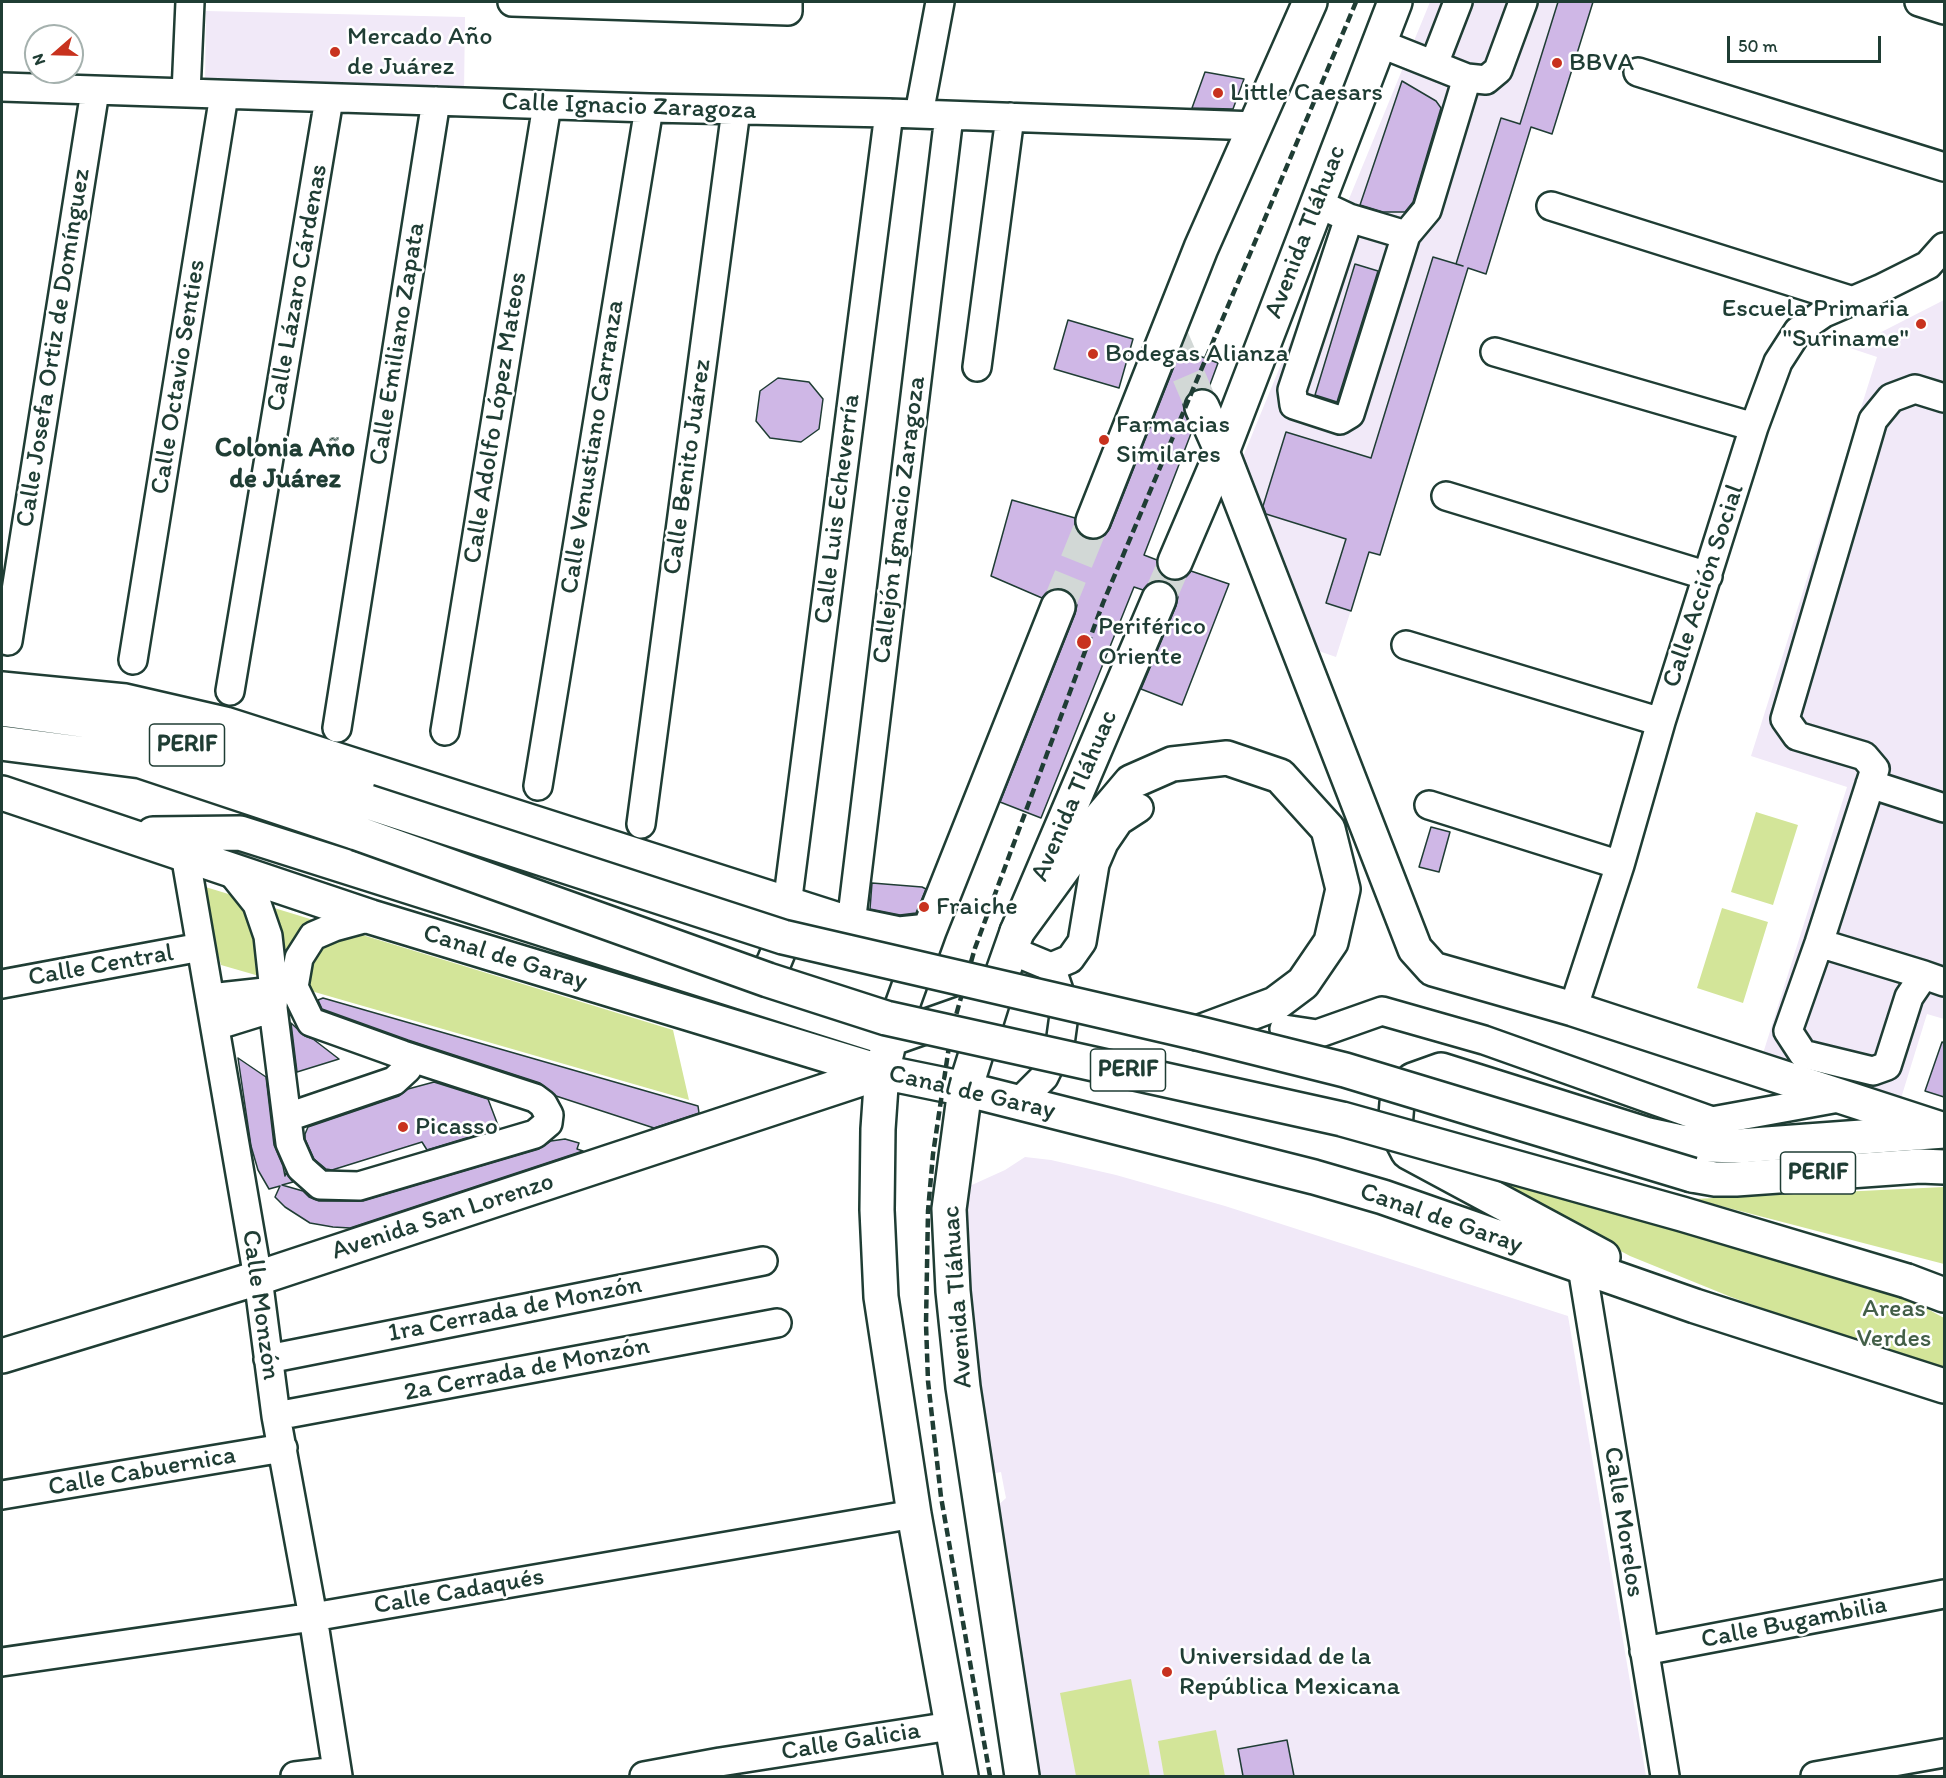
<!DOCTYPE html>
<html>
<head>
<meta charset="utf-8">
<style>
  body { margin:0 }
  #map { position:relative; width:1946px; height:1778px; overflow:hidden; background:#fff; font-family:Itim,sans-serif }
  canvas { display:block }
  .frame { position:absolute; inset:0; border:3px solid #1f3d34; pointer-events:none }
  .north { position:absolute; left:24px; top:24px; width:60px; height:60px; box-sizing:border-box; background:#fff; border:2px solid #a5b1ae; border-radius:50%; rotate:250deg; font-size:16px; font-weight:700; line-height:24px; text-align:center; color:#1f3d34 }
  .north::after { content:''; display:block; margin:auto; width:21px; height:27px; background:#c8321e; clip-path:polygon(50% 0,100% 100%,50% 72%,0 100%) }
  .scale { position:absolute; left:1727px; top:36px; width:154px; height:27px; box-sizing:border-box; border:3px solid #1f3d34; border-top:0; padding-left:8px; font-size:18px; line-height:21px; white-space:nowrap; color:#1f3d34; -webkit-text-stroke:4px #fff; paint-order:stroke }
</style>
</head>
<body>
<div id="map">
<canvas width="1946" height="1778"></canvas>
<div class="frame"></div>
<div class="north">N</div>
<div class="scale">50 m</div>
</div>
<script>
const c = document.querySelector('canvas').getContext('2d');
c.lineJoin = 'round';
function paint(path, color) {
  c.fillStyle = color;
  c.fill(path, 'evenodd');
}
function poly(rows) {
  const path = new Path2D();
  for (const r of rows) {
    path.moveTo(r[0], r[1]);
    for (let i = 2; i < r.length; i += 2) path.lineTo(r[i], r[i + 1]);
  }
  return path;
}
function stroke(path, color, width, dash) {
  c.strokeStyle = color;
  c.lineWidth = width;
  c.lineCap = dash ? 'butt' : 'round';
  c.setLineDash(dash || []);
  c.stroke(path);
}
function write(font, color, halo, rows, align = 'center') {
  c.font = font + ' Itim,sans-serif';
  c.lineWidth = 5;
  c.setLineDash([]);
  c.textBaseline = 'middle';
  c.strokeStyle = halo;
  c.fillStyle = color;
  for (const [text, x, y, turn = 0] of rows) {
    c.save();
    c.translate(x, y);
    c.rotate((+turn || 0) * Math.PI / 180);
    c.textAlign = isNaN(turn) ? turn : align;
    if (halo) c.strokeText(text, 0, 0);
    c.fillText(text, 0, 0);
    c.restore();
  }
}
paint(poly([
  [1430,2,1593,2,1552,134,1531,128,1486,274,1468,268,1380,555,1369,553,1336,657,1313,649,1240,464],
  [206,11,465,17,464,92,205,86],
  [1944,300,1944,1019,1927,1014,1898,1108,1760,1063,1847,787,1751,756,1877,357,1850,348],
  [1025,1157,1051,1160,1116,1175,1225,1206,1568,1316,1646,1776,1039,1776,993,1510,1006,1498,1004,1488,1001,1472,985,1475,964,1344,963,1189,1005,1170]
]), '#f1e9f8');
paint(poly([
  [1756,812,1798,825,1773,905,1731,892],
  [199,885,673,1030,689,1100,221,965],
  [1722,908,1768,922,1743,1003,1697,988],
  [1446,1158,1906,1297,1944,1318,1944,1373,1731,1297,1630,1256],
  [1944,1187,1944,1264,1694,1199],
  [1131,1679,1150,1776,1076,1776,1060,1693],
  [1216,1730,1225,1776,1164,1776,1158,1741]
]), '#d3e599');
const building = poly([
  [1558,2,1593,2,1552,134,1531,127,1486,274,1468,268,1380,555,1369,552,1351,611,1326,603,1346,539,1266,514,1263,506,1286,432,1371,458,1433,257,1463,266,1456,264,1501,118,1520,124,1558,2],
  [1205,72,1244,79,1233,109,1192,108,1205,72],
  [1402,81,1436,101,1441,108,1413,202,1405,212,1383,212,1360,205,1402,81],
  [1355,264,1378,271,1337,402,1315,395,1355,264],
  [1068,320,1133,339,1119,388,1054,369,1068,320],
  [1181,349,1218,363,1208,390,1195,390,1187,396,1183,404,1185,414,1192,431,1144,555,1157,560,1160,573,1168,579,1178,580,1186,577,1191,571,1229,584,1182,705,1141,689,1176,606,1178,597,1174,588,1167,582,1157,580,1148,584,1143,590,1134,587,1041,818,1000,802,1075,614,1077,605,1072,595,1064,589,1055,589,1047,592,1042,598,991,576,1012,500,1075,518,1075,524,1078,532,1087,539,1096,539,1105,535,1110,528,1181,349],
  [778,378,809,382,823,399,819,429,801,442,770,438,756,421,760,391,778,378],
  [1431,827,1450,832,1439,872,1419,867,1431,827],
  [872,883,922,887,926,889,916,913,900,915,870,909,872,883],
  [323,998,698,1106,699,1113,654,1128,556,1096,540,1083,408,1040,322,1009,318,1000,323,998],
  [291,1023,305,1036,313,1039,339,1059,297,1072,291,1023],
  [1942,1042,1944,1043,1944,1097,1925,1091,1942,1042],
  [238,1058,266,1077,274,1145,283,1166,285,1176,286,1173,293,1182,282,1185,303,1191,309,1197,319,1201,363,1201,539,1149,551,1141,565,1139,579,1143,577,1149,583,1151,350,1228,333,1227,310,1223,285,1207,275,1197,280,1186,269,1189,258,1170,251,1146,238,1058],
  [434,1082,488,1099,499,1128,427,1150,422,1142,332,1170,326,1169,314,1159,305,1139,305,1134,308,1127,399,1096,408,1089,434,1082],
  [1287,1740,1294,1776,1243,1776,1238,1749,1287,1740]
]);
paint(building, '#cfb7e6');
stroke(building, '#1f3d34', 1.5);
stroke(poly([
  [1159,599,1175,562],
  [1058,607,1093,521]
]), '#d2d8d6', 33, [33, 16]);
stroke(poly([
  [1169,330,1202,407]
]), '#d2d8d6', 33, [33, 16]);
const minor = poly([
  [512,2,788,11,788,2],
  [1919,2,1944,10],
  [1379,43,1467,78,1486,80,1498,70,1523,2],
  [1434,64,1458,2],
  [1638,72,1944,167],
  [2,87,649,108,889,113,1256,126],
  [186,93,190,2],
  [919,114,940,2],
  [1551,206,1853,301],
  [1332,210,1349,218,1406,235],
  [1349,218,1292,390,1294,405,1340,420,1350,414,1406,235,1427,210,1467,78],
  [1495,352,1754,427],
  [977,367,1010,117],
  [1944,398,1915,389,1891,398,1873,420,1785,719,1797,736,1864,756,1875,769,1819,943,1788,1031,1803,1054,1873,1071,1887,1066,1909,997,1924,975,1944,982],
  [1446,496,1708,576],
  [8,641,95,91],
  [1406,645,1661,722],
  [133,660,224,95],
  [230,691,329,99],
  [337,728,436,101],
  [445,731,547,105],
  [1870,784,1944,808],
  [538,786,649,108],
  [1429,805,1620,865],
  [641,824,736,110],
  [191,838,185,854,258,1278,276,1416,313,1617,338,1776],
  [229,869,257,904,268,936,274,991,273,1008,290,1143,301,1168,320,1185,359,1186,535,1134,548,1123,549,1115,543,1104,535,1098,403,1055,311,1022,294,987,299,958,313,936,334,927,371,917],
  [787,905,889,113],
  [851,924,949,116],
  [1819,943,1924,975],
  [1010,950,1051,967,1065,1008,1060,1044,1044,1077,1018,1103],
  [1051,967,1070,959,1082,942,1095,864,1104,843,1119,821,1139,808],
  [2,984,201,947],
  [210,998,274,991],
  [1573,1009,1620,865,1661,722,1754,427,1778,362,1798,331,1824,313,1880,289,1928,265,1944,247],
  [215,1026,273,1008],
  [1284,1029,1317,1034,1382,1011,1484,1040,1712,1121,1844,1097],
  [288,1117,394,1081,407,1069,403,1055],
  [1582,1267,1665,1776],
  [268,1359,763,1261],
  [276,1416,777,1323],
  [2,1495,283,1448],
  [1644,1651,1944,1594],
  [2,1662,313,1617,914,1514],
  [295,1776,337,1771],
  [644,1776,720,1762,951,1726],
  [1815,1776,1944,1753]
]);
const major = poly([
  [1093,521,1201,248,1310,2],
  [1175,562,1222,452,1395,2],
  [2,689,125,701,225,724,851,924,899,934,929,931],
  [2,793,371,917,882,1072,965,1089,1314,1177,1383,1197,1695,1306,1944,1386],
  [153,834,240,833,890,1039,992,1003],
  [735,987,749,983,768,973,774,962,781,945,781,931,775,908],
  [1603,1257,1408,1152,1395,1127,1397,1103,1413,1080,1441,1070,1648,1135,1676,1141,1706,1145,1739,1146,1944,1131],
  [2,1356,258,1278,882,1072],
  [961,1776,914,1514,881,1297,877,1210,878,1129,882,1072,890,1039,929,931,1058,607],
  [1022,1776,963,1387,953,1291,949,1209,965,1089,992,1003,1017,932,1159,599]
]);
const highway = poly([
  [1202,407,1222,452,1415,949,1433,969,1573,1009,1944,1130],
  [2,709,131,727,368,802],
  [2,743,141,761,357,833],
  [1017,932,1098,821,1131,782,1172,764,1227,758,1280,776,1328,829,1343,889,1331,942,1303,983,1275,1004,1197,1033],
  [1692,1175,1715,1179,1736,1179,1920,1166,1944,1167],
  [1907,1281,1944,1295]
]);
stroke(minor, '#1f3d34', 32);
stroke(major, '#1f3d34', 38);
stroke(highway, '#1f3d34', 38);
stroke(minor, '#fff', 27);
stroke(major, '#fff', 33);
stroke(highway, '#fff', 33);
stroke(poly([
  [990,1776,941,1497,928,1381,926,1324,928,1211,933,1154,951,1033,975,948,1103,603,1356,2]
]), '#1f3d34', 4.5, [9, 4.5]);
const highwayBridge = poly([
  [368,802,783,937,1197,1033,1345,1070,1692,1175],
  [357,833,768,980,886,1018,1342,1119,1682,1214,1907,1281]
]);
stroke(highwayBridge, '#1f3d34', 38, []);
stroke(highwayBridge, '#fff', 33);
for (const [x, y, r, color] of [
  [335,52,6,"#c8321e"],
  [1557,63,6,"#c8321e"],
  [1218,93,6,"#c8321e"],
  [1921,324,6,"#c8321e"],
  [1093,354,6,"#c8321e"],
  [1104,440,6,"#c8321e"],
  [1084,642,8,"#c8321e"],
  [924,907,6,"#c8321e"],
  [403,1127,6,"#c8321e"],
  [1167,1672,6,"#c8321e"]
]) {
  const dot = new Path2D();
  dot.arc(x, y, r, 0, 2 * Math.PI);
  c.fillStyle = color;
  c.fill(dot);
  stroke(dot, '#fff', 2);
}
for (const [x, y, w] of [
  [187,745,75],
  [1128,1070,75],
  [1818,1173,75]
]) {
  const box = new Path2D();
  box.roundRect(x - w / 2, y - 21, w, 42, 4.5);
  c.fillStyle = '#fff';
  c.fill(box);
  stroke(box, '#1f3d34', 1.5);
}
write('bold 24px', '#1f3d34', null, [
  ["PERIF",187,745],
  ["PERIF",1128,1070],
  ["PERIF",1818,1173]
]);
write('26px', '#1f3d34', '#fff', [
  ["Mercado Año",347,37],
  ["de Juárez",347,67],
  ["BBVA",1569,63],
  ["Little Caesars",1230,93],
  ["Escuela Primaria",1909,309,"right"],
  ["\"Suriname\"",1909,339,"right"],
  ["Bodegas Alianza",1105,354],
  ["Farmacias",1116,425],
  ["Similares",1116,455],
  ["Periférico",1098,627],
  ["Oriente",1098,657],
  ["Fraiche",936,907],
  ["Picasso",415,1127],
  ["Universidad de la",1179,1657],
  ["República Mexicana",1179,1687]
], 'left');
write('26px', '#1f3d34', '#fff', [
  ["Calle Ignacio Zaragoza",629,107,2],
  ["Avenida Tláhuac",1306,232,-69],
  ["Calle Lázaro Cárdenas",298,288,-80],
  ["Calle Emiliano Zapata",398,344,-81],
  ["Calle Josefa Ortiz de Domínguez",54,348,-81],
  ["Calle Octavio Senties",179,377,-81],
  ["Calle Adolfo López Mateos",496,418,-81],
  ["Calle Venustiano Carranza",593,447,-81],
  ["Calle Benito Juárez",688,467,-82],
  ["Calle Luis Echeverría",838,509,-83],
  ["Callejón Ignacio Zaragoza",900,520,-83],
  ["Calle Acción Social",1704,586,-72],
  ["Avenida Tláhuac",1075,796,-67],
  ["Canal de Garay",505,958,17],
  ["Calle Central",101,966,-10],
  ["Canal de Garay",972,1093,13],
  ["Avenida San Lorenzo",443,1217,-18],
  ["Canal de Garay",1441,1219,19],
  ["Avenida Tláhuac",958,1297,-94],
  ["Calle Monzón",260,1305,82],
  ["1ra Cerrada de Monzón",515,1310,-11],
  ["2a Cerrada de Monzón",527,1370,-11],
  ["Calle Cabuernica",142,1472,-10],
  ["Calle Morelos",1623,1522,81],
  ["Calle Cadaqués",459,1592,-10],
  ["Calle Bugambilia",1794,1623,-11],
  ["Calle Galicia",851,1742,-9]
]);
write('26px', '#435f48', '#fff', [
  ["Areas",1894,1309],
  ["Verdes",1894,1339]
]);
write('bold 27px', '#1f3d34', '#fff', [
  ["Colonia Año",285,449],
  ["de Juárez",285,480]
]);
</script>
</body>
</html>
